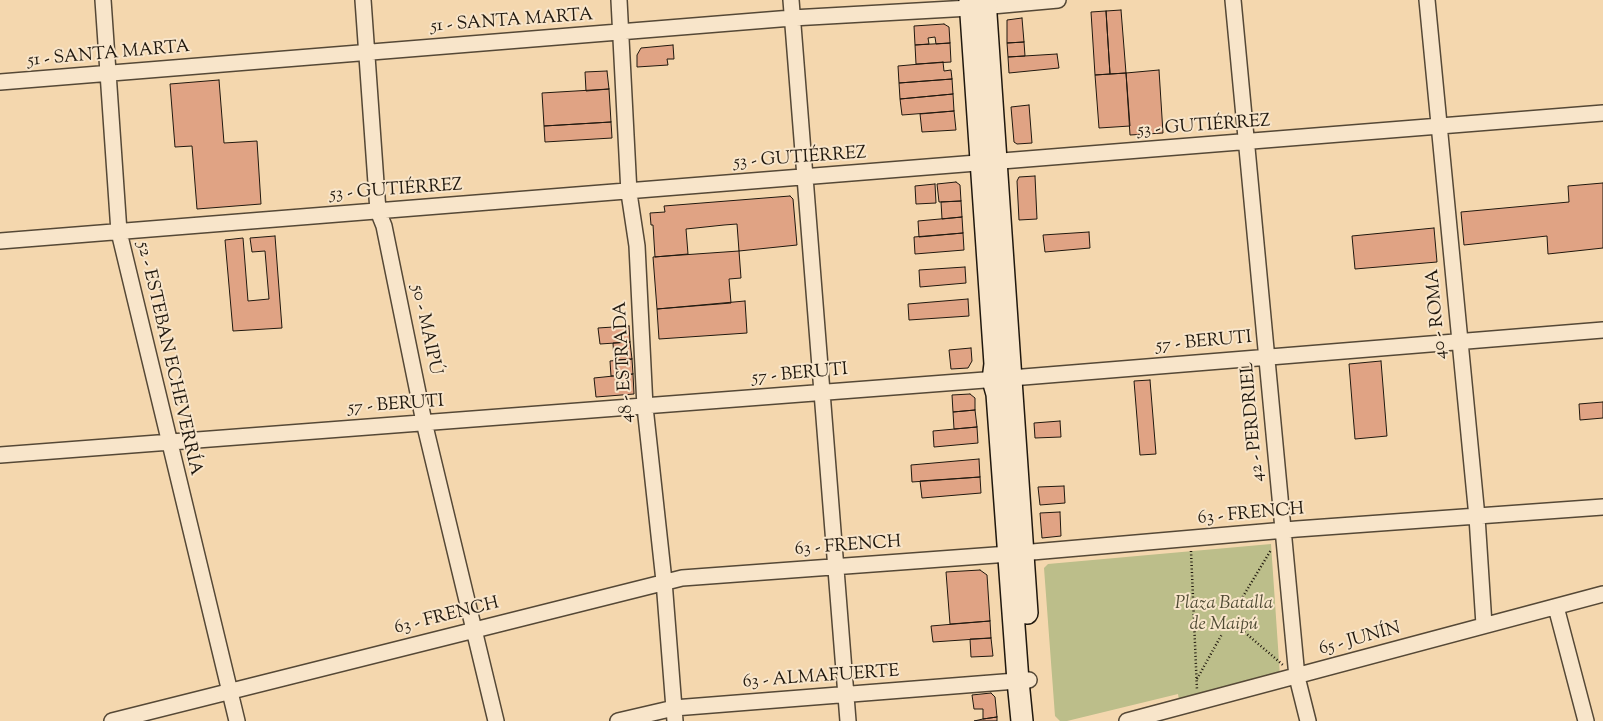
<!DOCTYPE html>
<html>
<head>
<meta charset="utf-8">
<style>
  body { margin:0 }
  canvas { display:block; background:#f4d7ae }
</style>
</head>
<body>
<canvas width="1603" height="721"></canvas>
<script>
const c = document.querySelector('canvas').getContext('2d');
c.lineJoin = 'round';
function paint(path, color) {
  c.fillStyle = color;
  c.fill(path, 'evenodd');
}
function poly(rows) {
  const path = new Path2D();
  for (const r of rows) {
    path.moveTo(r[0], r[1]);
    for (let i = 2; i < r.length; i += 2) path.lineTo(r[i], r[i + 1]);
  }
  return path;
}
function stroke(path, color, width, dash) {
  c.strokeStyle = color;
  c.lineWidth = width;
  c.lineCap = dash ? 'butt' : 'round';
  c.setLineDash(dash || []);
  c.stroke(path);
}
function write(font, color, halo, rows, align = 'center') {
  c.font = font + ' "Sorts Mill Goudy",serif';
  c.lineWidth = 4;
  c.setLineDash([]);
  c.textBaseline = 'middle';
  c.strokeStyle = halo;
  c.fillStyle = color;
  for (const [text, x, y, turn = 0] of rows) {
    c.save();
    c.translate(x, y);
    c.rotate((+turn || 0) * Math.PI / 180);
    c.textAlign = isNaN(turn) ? turn : align;
    if (halo) c.strokeText(text, 0, 0);
    c.fillText(text, 0, 0);
    c.restore();
  }
}
paint(poly([
  [1271,544,1280,676,1179,700,1178,694,1067,721,1060,721,1055,716,1044,568,1048,564]
]), '#bcbe8a');
const building = poly([
  [1121,10,1126,73,1110,74,1106,11,1121,10],
  [1106,11,1110,74,1095,75,1091,12,1106,11],
  [1022,18,1024,42,1007,43,1007,20,1022,18],
  [944,24,949,27,950,43,936,44,935,37,928,38,929,44,915,45,914,26,944,24],
  [1024,42,1025,56,1008,57,1007,43,1024,42],
  [950,43,951,62,916,64,915,45,950,43],
  [673,45,674,59,667,59,668,65,637,67,637,55,641,48,673,45],
  [1057,54,1059,68,1009,73,1008,57,1057,54],
  [943,62,944,71,951,70,952,79,899,83,898,66,943,62],
  [1159,70,1163,133,1130,135,1126,73,1159,70],
  [607,71,609,89,586,91,585,72,607,71],
  [1126,73,1130,126,1099,128,1095,75,1126,73],
  [952,79,953,94,900,99,899,83,952,79],
  [219,80,224,143,257,141,261,204,197,209,192,146,175,147,170,84,219,80],
  [609,89,611,122,544,126,542,93,609,89],
  [953,94,954,111,902,115,900,99,953,94],
  [1029,105,1032,143,1017,144,1014,142,1011,107,1029,105],
  [954,111,956,130,922,132,920,114,954,111],
  [611,122,612,138,545,142,544,126,611,122],
  [1035,176,1037,219,1019,220,1017,181,1019,177,1035,176],
  [956,182,960,185,961,201,939,202,937,184,956,182],
  [1603,183,1603,248,1548,254,1547,236,1464,245,1461,212,1569,202,1568,186,1603,183],
  [935,184,936,203,916,204,915,186,935,184],
  [790,196,793,199,797,245,739,251,737,224,724,225,686,229,688,254,655,257,653,225,651,225,650,213,665,212,664,206,790,196],
  [961,201,962,217,942,219,941,202,961,201],
  [962,217,963,233,919,237,918,221,962,217],
  [1434,228,1437,262,1355,269,1352,236,1434,228],
  [1089,232,1090,248,1045,252,1043,235,1089,232],
  [963,233,964,250,915,254,914,237,963,233],
  [275,236,282,328,233,331,225,240,243,238,248,301,269,299,265,251,252,252,250,238,275,236],
  [739,251,741,278,729,279,731,303,657,309,653,257,739,251],
  [965,267,966,283,920,287,919,270,965,267],
  [968,299,969,316,909,320,908,304,968,299],
  [745,301,747,333,659,339,657,309,745,301],
  [629,326,630,342,600,344,598,328,629,326],
  [630,342,632,359,614,360,613,343,630,342],
  [971,348,972,361,968,368,951,369,949,350,971,348],
  [632,359,633,374,611,376,610,361,632,359],
  [1381,361,1387,436,1355,439,1349,364,1381,361],
  [633,374,634,394,596,397,594,378,633,374],
  [1150,380,1156,454,1140,455,1134,381,1150,380],
  [970,394,975,398,975,410,953,412,952,395,970,394],
  [1603,402,1603,418,1580,420,1579,404,1603,402],
  [975,410,977,427,954,429,953,412,975,410],
  [1060,421,1061,437,1035,438,1034,423,1060,421],
  [977,427,978,443,934,447,933,431,977,427],
  [979,459,980,477,912,482,911,465,979,459],
  [980,477,981,493,922,498,920,481,980,477],
  [1064,486,1065,503,1040,505,1038,487,1064,486],
  [1060,512,1061,536,1042,538,1040,513,1060,512],
  [980,570,987,575,990,621,950,624,946,572,980,570],
  [990,621,991,638,933,642,931,626,990,621],
  [991,638,993,656,971,657,970,639,991,638],
  [991,693,995,697,997,717,983,719,983,709,974,709,972,695,991,693],
  [997,717,997,721,974,721,983,719,997,717]
]);
paint(building, '#e0a384');
stroke(building, '#20180e', 1);
const street = poly([
  [103,0,119,232,237,721],
  [363,0,378,211,384,226,424,422,496,721],
  [619,0,629,193,637,246,645,407,664,581,675,721],
  [791,0,848,721],
  [1233,0,1297,677,1308,721],
  [1427,0,1477,517,1484,625],
  [0,82,792,18,970,8,1058,0],
  [0,241,1603,113],
  [0,455,1011,378,1603,330],
  [1556,607,1586,721],
  [112,721,682,578,1009,554,1297,529,1603,507],
  [618,721,674,708,1029,680],
  [1127,721,1603,594]
]);
const secondary = poly([
  [970,0,995,364,993,380,997,394,1018,681,1022,721],
  [985,0,1027,613]
]);
stroke(street, '#554836', 18);
stroke(secondary, '#20180e', 24);
stroke(poly([
  [1191,551,1197,690],
  [1239,603,1271,550],
  [1192,604,1213,608],
  [1242,630,1283,665],
  [1197,679,1222,634]
]), '#20180e', 2.5, [1, 2.5]);
stroke(street, '#f8e5ca', 15);
stroke(secondary, '#f8e5ca', 21);
write('18px', '#20180e', '#f8e5ca', [
  ["51 - SANTA MARTA",512,22,-4],
  ["51 - SANTA MARTA",109,55,-5],
  ["53 - GUTIÉRREZ",1204,127,-4],
  ["53 - GUTIÉRREZ",800,159,-4],
  ["53 - GUTIÉRREZ",396,191,-4],
  ["40 - ROMA",1438,314,-95],
  ["50 - MAIPÚ",425,330,78],
  ["57 - BERUTI",1204,343,-5],
  ["52 - ESTEBAN ECHEVERRÍA",168,359,77],
  ["48 - ESTRADA",625,362,-93],
  ["57 - BERUTI",800,375,-5],
  ["57 - BERUTI",396,406,-4],
  ["42 - PERDRIEL",1254,422,-95],
  ["63 - FRENCH",1251,515,-5],
  ["63 - FRENCH",848,547,-4],
  ["63 - FRENCH",447,617,-14],
  ["65 - JUNÍN",1360,640,-15],
  ["63 - ALMAFUERTE",821,678,-4]
]);
write('italic 18px', '#4f4a33', '#f8e5ca', [
  ["Plaza Batalla",1224,605],
  ["de Maipú",1224,626]
]);
</script>
</body>
</html>
